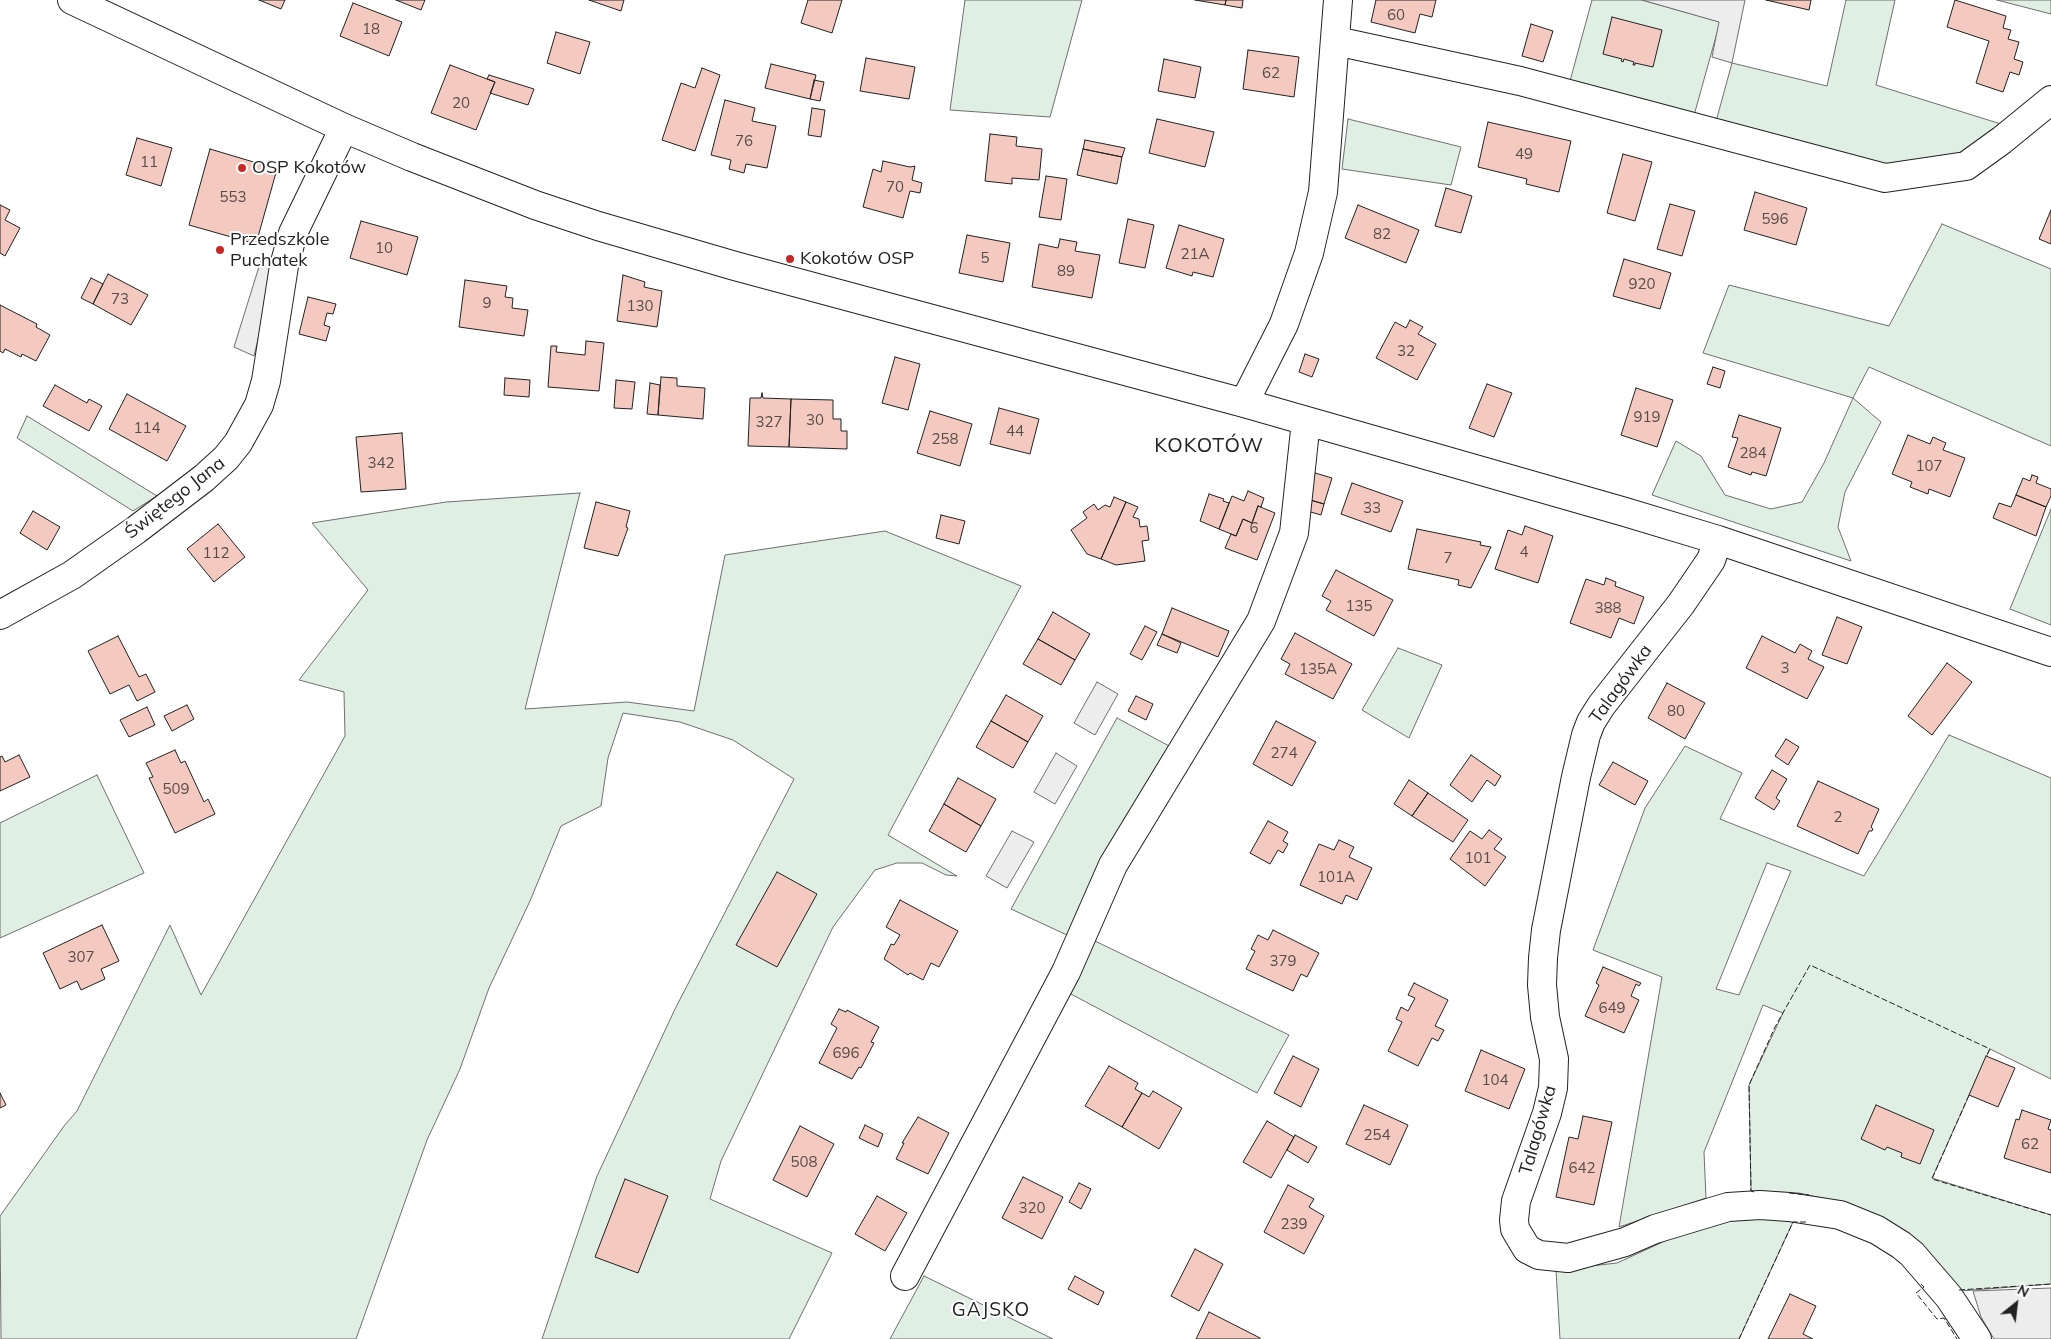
<!DOCTYPE html>
<html>
<head>
<meta charset="utf-8">
<style>
  body { margin:0 }
  #map { position:relative; width:2051px; height:1339px; overflow:hidden; background:#fff; font-family:Mulish,sans-serif }
  canvas { display:block }
  .north { position:absolute; left:1991px; top:1279px; width:50px; height:50px; -webkit-text-stroke:4px #fff; paint-order:stroke; rotate:29deg; font-size:14px; font-weight:700; line-height:20px; text-align:center; color:#222 }
  .north::after { content:''; display:block; margin:auto; width:18px; height:22px; background:#222; clip-path:polygon(50% 0,100% 100%,50% 72%,0 100%) }
</style>
</head>
<body>
<div id="map">
<canvas width="2051" height="1339"></canvas>
<div class="north">N</div>
</div>
<script>
const c = document.querySelector('canvas').getContext('2d');
c.lineJoin = 'round';
function paint(path, color) {
  c.fillStyle = color;
  c.fill(path, 'evenodd');
}
function poly(rows) {
  const path = new Path2D();
  for (const r of rows) {
    path.moveTo(r[0], r[1]);
    for (let i = 2; i < r.length; i += 2) path.lineTo(r[i], r[i + 1]);
  }
  return path;
}
function stroke(path, color, width, dash) {
  c.strokeStyle = color;
  c.lineWidth = width;
  c.lineCap = dash ? 'butt' : 'round';
  c.setLineDash(dash || []);
  c.stroke(path);
}
function write(font, color, halo, rows, align = 'center') {
  c.font = font + ' Mulish,sans-serif';
  c.lineWidth = 4;
  c.setLineDash([]);
  c.textBaseline = 'middle';
  c.strokeStyle = halo;
  c.fillStyle = color;
  for (const [text, x, y, turn = 0] of rows) {
    c.save();
    c.translate(x, y);
    c.rotate((+turn || 0) * Math.PI / 180);
    c.textAlign = isNaN(turn) ? turn : align;
    if (halo) c.strokeText(text, 0, 0);
    c.fillText(text, 0, 0);
    c.restore();
  }
}
const green = poly([
  [965,0,1082,0,1050,117,950,110,965,0],
  [1592,0,1642,0,1720,22,1693,119,1570,81,1592,0],
  [1846,0,1895,0,1876,85,2001,124,1964,155,1880,168,1715,125,1732,63,1827,86,1846,0],
  [1997,0,2051,0,2051,14,1997,0],
  [1348,119,1461,147,1451,185,1342,169,1348,119],
  [1942,224,2051,269,2051,446,1869,367,1853,398,1881,422,1845,492,1838,527,1851,561,1652,495,1676,441,1701,456,1725,495,1771,509,1802,502,1824,463,1853,398,1703,353,1729,285,1889,326,1942,224],
  [27,416,157,496,133,511,17,438,27,416],
  [580,493,525,709,627,702,694,711,725,555,885,531,1021,586,888,835,957,876,946,875,922,863,897,863,875,870,833,927,721,1161,710,1199,832,1253,789,1339,542,1339,597,1176,675,1009,794,779,733,740,680,722,623,713,608,758,601,806,561,826,530,901,489,988,460,1069,427,1140,356,1339,1,1339,0,1216,64,1126,77,1111,170,925,201,995,345,736,344,692,299,680,368,590,312,523,446,502,580,493],
  [2051,509,2051,625,2010,609,2051,509],
  [1398,648,1442,665,1409,738,1362,710,1398,648],
  [1117,718,1171,747,1069,936,1011,909,1117,718],
  [1949,735,2051,778,2051,1079,1990,1049,1932,1178,2051,1215,2051,1284,1960,1291,1839,1202,1799,1193,1751,1191,1749,1085,1783,1013,1763,1005,1704,1152,1706,1198,1619,1227,1662,977,1593,950,1645,808,1685,746,1742,773,1720,819,1864,876,1949,735],
  [1767,863,1791,871,1739,995,1716,989,1767,863],
  [97,775,144,873,0,938,0,823,97,775],
  [1093,940,1289,1035,1257,1093,1069,993,1093,940],
  [1750,1214,1793,1222,1739,1339,1560,1339,1556,1270,1617,1263,1689,1230,1750,1214],
  [924,1276,1053,1339,890,1339,924,1276]
]);
paint(green, '#e0efe3');
stroke(green, '#6f6f6f', 1);
const parking = poly([
  [1642,0,1745,0,1732,63,1712,57,1719,22,1642,0],
  [262,257,277,261,254,356,234,347,262,257],
  [1097,682,1118,694,1095,735,1074,723,1097,682],
  [1056,753,1077,766,1055,804,1034,792,1056,753],
  [1012,831,1034,842,1007,888,986,876,1012,831],
  [2051,1288,2051,1339,1994,1339,1981,1317,1973,1291,2051,1288]
]);
paint(parking, '#ededed');
stroke(parking, '#6f6f6f', 1);
const building = poly([
  [259,0,285,0,281,9,259,0],
  [396,0,425,0,421,10,396,0],
  [589,0,624,0,621,11,589,0],
  [808,0,842,0,832,33,801,23,808,0],
  [1195,0,1226,0,1225,5,1195,0],
  [1226,0,1243,0,1242,8,1225,5,1226,0],
  [1376,0,1436,0,1432,17,1420,14,1415,33,1371,22,1376,0],
  [1766,0,1811,0,1809,10,1766,0],
  [1955,0,2006,16,2003,28,2011,30,2008,39,2019,42,2014,59,2023,62,2019,75,2010,72,2003,92,1976,83,1989,41,1947,27,1955,0],
  [353,3,402,22,389,56,340,36,353,3],
  [1612,17,1662,30,1653,67,1635,63,1635,65,1633,65,1634,62,1624,59,1623,62,1621,61,1622,59,1603,54,1612,17],
  [1531,24,1553,31,1543,62,1522,56,1531,24],
  [556,32,590,42,580,74,547,63,556,32],
  [1248,50,1299,57,1294,97,1243,89,1248,50],
  [866,58,915,67,909,99,860,91,866,58],
  [1164,59,1201,67,1195,98,1158,91,1164,59],
  [771,64,816,75,810,99,765,88,771,64],
  [450,65,495,82,476,130,431,113,450,65],
  [702,68,720,75,695,151,662,140,681,83,695,88,702,68],
  [489,75,534,89,528,105,490,93,495,82,487,79,489,75],
  [814,80,824,82,820,101,810,99,814,80],
  [725,100,755,108,752,121,776,126,767,168,746,164,744,173,729,169,731,160,711,155,725,100],
  [812,108,825,110,821,137,808,135,812,108],
  [1157,119,1214,132,1205,167,1149,153,1157,119],
  [1488,122,1571,141,1559,192,1526,184,1527,179,1478,167,1488,122],
  [990,134,1017,137,1016,146,1042,149,1039,180,1012,178,1012,184,985,181,990,134],
  [137,138,172,148,161,186,126,175,137,138],
  [1085,140,1125,148,1122,157,1083,149,1085,140],
  [210,149,277,169,256,244,189,225,210,149],
  [1083,149,1122,157,1117,184,1077,175,1083,149],
  [1623,154,1652,162,1635,221,1607,213,1623,154],
  [883,161,910,167,915,166,912,180,922,183,920,193,910,191,903,218,863,207,873,169,881,172,883,161],
  [1046,176,1067,179,1061,220,1039,217,1046,176],
  [1446,188,1472,196,1461,233,1435,226,1446,188],
  [1755,192,1807,208,1796,245,1744,230,1755,192],
  [1670,204,1695,211,1682,256,1657,249,1670,204],
  [0,205,10,210,5,220,20,228,5,256,0,253,0,205],
  [1358,205,1419,230,1406,263,1345,238,1358,205],
  [2051,210,2051,244,2039,239,2051,210],
  [1128,219,1154,225,1145,268,1119,263,1128,219],
  [361,221,418,237,407,275,350,258,361,221],
  [1179,225,1224,239,1213,277,1193,272,1192,276,1166,268,1179,225],
  [967,235,1010,243,1003,282,959,273,967,235],
  [1060,239,1077,242,1075,251,1100,255,1092,298,1032,287,1039,244,1058,248,1060,239],
  [1624,259,1671,273,1660,309,1613,296,1624,259],
  [108,274,148,295,131,325,93,304,108,274],
  [623,275,645,282,644,287,662,291,657,327,617,321,623,275],
  [91,278,103,284,93,304,81,298,91,278],
  [465,280,507,286,505,297,513,298,512,308,528,310,524,336,459,327,465,280],
  [308,297,336,304,333,314,327,313,324,325,330,327,326,341,299,334,308,297],
  [0,305,37,324,36,327,50,335,36,361,22,354,21,357,5,349,3,353,0,351,0,305],
  [1410,320,1423,327,1418,334,1436,344,1417,380,1376,358,1395,322,1406,328,1410,320],
  [586,341,604,343,599,391,548,387,551,346,557,346,556,352,585,355,586,341],
  [1305,354,1319,359,1312,377,1299,372,1305,354],
  [895,357,920,364,908,410,882,403,895,357],
  [1713,367,1725,371,1720,388,1707,384,1713,367],
  [661,377,677,378,677,386,705,388,703,419,658,415,661,377],
  [505,378,530,380,529,397,504,395,505,378],
  [616,380,635,382,632,409,614,408,616,380],
  [650,383,660,385,658,415,647,414,650,383],
  [1487,384,1512,393,1494,437,1469,428,1487,384],
  [55,385,87,403,89,399,102,406,89,431,43,406,55,385],
  [1636,388,1673,400,1657,447,1621,435,1636,388],
  [762,393,763,398,791,399,789,447,748,446,750,398,761,398,762,393],
  [127,394,186,426,167,461,109,429,127,394],
  [791,399,833,400,833,419,841,419,841,431,847,431,847,449,789,447,791,399],
  [999,408,1039,419,1030,454,990,444,999,408],
  [930,411,972,424,960,466,917,453,930,411],
  [1739,415,1781,428,1766,476,1752,472,1751,475,1728,467,1738,438,1732,437,1739,415],
  [402,433,406,489,361,492,356,437,402,433],
  [1908,435,1930,444,1933,437,1946,443,1943,450,1965,458,1950,497,1929,489,1928,494,1910,487,1912,482,1892,474,1908,435],
  [1315,473,1332,478,1324,504,1307,499,1315,473],
  [2032,475,2038,477,2036,483,2051,489,2051,496,2046,507,2016,495,2023,478,2030,481,2032,475],
  [1352,483,1403,501,1391,532,1341,514,1352,483],
  [1248,491,1264,498,1261,507,1258,506,1252,523,1243,519,1236,536,1219,529,1232,496,1244,501,1248,491],
  [1209,494,1224,499,1223,501,1229,503,1219,529,1200,521,1209,494],
  [2016,495,2046,507,2036,536,1993,518,1999,503,2011,507,2016,495],
  [1114,497,1126,502,1101,559,1087,554,1071,530,1087,518,1083,512,1094,504,1098,510,1105,505,1110,507,1114,497],
  [1310,500,1324,504,1321,515,1307,511,1310,500],
  [596,502,630,511,626,527,628,528,618,556,584,548,596,502],
  [1126,502,1138,507,1133,517,1139,519,1140,527,1147,526,1149,540,1142,541,1145,561,1116,565,1101,559,1126,502],
  [1258,506,1275,513,1257,560,1225,548,1231,534,1236,536,1243,519,1252,523,1258,506],
  [33,511,60,527,47,550,20,533,33,511],
  [941,515,965,521,959,544,936,538,941,515],
  [218,524,245,557,214,582,187,549,218,524],
  [1525,526,1553,536,1538,583,1495,569,1508,530,1522,535,1525,526],
  [1417,529,1481,542,1480,545,1491,547,1471,588,1458,585,1459,580,1408,569,1417,529],
  [1336,570,1393,600,1374,636,1326,610,1331,601,1322,596,1336,570],
  [1606,578,1616,582,1615,586,1644,597,1634,624,1619,618,1611,638,1570,623,1586,579,1604,585,1606,578],
  [1172,608,1229,631,1218,657,1162,634,1172,608],
  [1053,612,1090,634,1075,660,1038,639,1053,612],
  [1837,617,1862,627,1847,664,1822,655,1837,617],
  [1145,626,1157,632,1142,660,1130,654,1145,626],
  [1295,633,1352,664,1333,699,1285,674,1290,664,1281,659,1295,633],
  [1162,634,1181,643,1177,653,1157,645,1162,634],
  [118,636,139,677,146,674,155,692,137,701,129,685,110,694,88,651,118,636],
  [1762,636,1795,653,1800,644,1812,651,1808,659,1824,667,1807,699,1746,668,1762,636],
  [1038,639,1075,660,1061,685,1023,664,1038,639],
  [1947,663,1972,682,1932,735,1908,716,1947,663],
  [1667,683,1705,703,1685,739,1648,718,1667,683],
  [1006,695,1043,716,1028,742,991,721,1006,695],
  [1136,696,1153,704,1146,720,1128,711,1136,696],
  [187,705,194,719,172,731,164,716,187,705],
  [147,707,155,725,129,737,120,720,147,707],
  [991,721,1028,742,1013,768,976,747,991,721],
  [1276,721,1316,742,1292,786,1253,764,1276,721],
  [1786,739,1799,747,1788,765,1775,756,1786,739],
  [175,750,181,763,185,761,204,802,208,799,215,814,175,833,149,778,153,777,146,763,175,750],
  [19,755,30,777,0,791,0,757,2,756,5,762,19,755],
  [1471,755,1501,776,1495,786,1487,780,1472,802,1450,785,1471,755],
  [1613,762,1648,781,1635,805,1599,785,1613,762],
  [1772,770,1787,779,1776,798,1780,801,1774,810,1755,798,1772,770],
  [958,778,996,799,981,826,944,804,958,778],
  [1409,780,1428,793,1412,816,1394,804,1409,780],
  [1818,781,1879,809,1871,827,1873,829,1872,831,1869,831,1858,854,1797,826,1818,781],
  [1428,793,1468,820,1453,842,1412,816,1428,793],
  [944,804,981,826,966,852,929,831,944,804],
  [1268,821,1288,832,1283,841,1288,844,1283,853,1278,850,1270,864,1250,853,1268,821],
  [1489,830,1502,839,1494,849,1506,857,1485,886,1450,859,1470,831,1482,839,1489,830],
  [1339,840,1354,847,1349,857,1372,868,1357,900,1346,895,1342,904,1300,885,1319,844,1334,850,1339,840],
  [777,872,817,894,777,967,736,945,777,872],
  [900,900,958,931,939,967,931,963,923,980,910,973,908,975,884,959,891,944,894,945,900,935,886,927,900,900],
  [102,925,119,961,101,969,105,979,81,990,77,981,60,989,43,953,102,925],
  [1273,930,1319,953,1307,977,1301,974,1293,991,1246,969,1255,951,1251,949,1258,935,1268,940,1273,930],
  [1603,967,1641,983,1639,986,1636,984,1631,996,1639,1000,1624,1033,1585,1016,1599,985,1596,983,1603,967],
  [1414,983,1448,1000,1435,1026,1444,1030,1438,1041,1432,1038,1418,1066,1388,1051,1402,1022,1396,1019,1401,1007,1408,1011,1415,998,1408,995,1414,983],
  [839,1009,846,1012,847,1010,879,1027,871,1042,874,1043,861,1068,859,1067,852,1079,819,1063,837,1028,831,1024,839,1009],
  [1481,1050,1525,1069,1509,1109,1465,1091,1481,1050],
  [1293,1056,1319,1069,1301,1107,1274,1093,1293,1056],
  [1986,1056,2015,1068,1998,1107,1969,1095,1986,1056],
  [1109,1066,1138,1083,1135,1089,1142,1093,1122,1127,1085,1106,1109,1066],
  [1153,1091,1182,1108,1159,1149,1122,1127,1142,1093,1149,1097,1153,1091],
  [0,1093,6,1105,0,1108,0,1093],
  [1364,1105,1408,1125,1390,1165,1346,1144,1364,1105],
  [1876,1105,1934,1130,1920,1164,1901,1157,1902,1153,1887,1147,1885,1150,1861,1139,1876,1105],
  [2022,1110,2051,1120,2048,1129,2051,1130,2051,1173,2004,1158,2016,1119,2019,1120,2022,1110],
  [1583,1116,1612,1122,1594,1205,1556,1197,1569,1137,1578,1139,1583,1116],
  [918,1117,949,1133,928,1174,896,1159,904,1143,902,1143,918,1117],
  [1267,1121,1294,1137,1271,1178,1243,1162,1267,1121],
  [865,1125,883,1134,878,1147,859,1138,865,1125],
  [800,1126,834,1144,807,1197,773,1180,800,1126],
  [1295,1135,1317,1147,1308,1163,1287,1150,1295,1135],
  [1023,1177,1063,1197,1042,1239,1002,1218,1023,1177],
  [625,1179,668,1196,638,1273,595,1257,625,1179],
  [1079,1183,1091,1189,1081,1209,1069,1202,1079,1183],
  [1288,1185,1314,1199,1309,1207,1324,1216,1304,1254,1264,1232,1288,1185],
  [877,1196,907,1213,885,1251,855,1234,877,1196],
  [1195,1249,1223,1264,1199,1311,1171,1296,1195,1249],
  [1075,1276,1104,1292,1098,1305,1068,1289,1075,1276],
  [1790,1294,1816,1306,1803,1334,1813,1339,1768,1339,1790,1294],
  [1209,1312,1260,1338,1260,1339,1196,1339,1209,1312]
]);
paint(building, '#f3c9c0');
stroke(building, '#222', 1);
const minor = poly([
  [72,0,344,128,412,157,535,205,598,226,735,266,1244,403,1625,512,1718,540,2051,652],
  [1336,41,1520,81,1885,178,1966,166,2002,140,2051,100],
  [1244,403,1284,324,1309,253,1323,192,1338,0],
  [1718,540,1711,560,1681,604,1601,706,1591,722,1586,735,1576,777,1546,930,1543,958,1542,985,1545,1017,1554,1059,1553,1088,1547,1113,1516,1201,1514,1220,1515,1229,1527,1249,1539,1255,1568,1258,1625,1242,1655,1229,1728,1207,1760,1205,1789,1207,1840,1215,1877,1230,1901,1245,1912,1254,1949,1297,1977,1339],
  [0,615,72,575,136,530,204,478,226,458,238,443,259,405,266,381,284,266,293,233,344,128],
  [905,1276,1066,972,1113,865,1261,621,1294,533,1306,421]
]);
stroke(minor, '#222', 30);
stroke(minor, '#fff', 28);
stroke(poly([
  [1969,1095,1932,1179,2051,1215],
  [1754,1192,1751,1191,1749,1085,1775,1027,1810,965,1990,1049,1986,1056],
  [1789,1193,1809,1195],
  [1921,1284,1924,1287,1916,1293,1937,1319,1944,1318,1957,1339],
  [1959,1290,2051,1284],
  [1739,1339,1793,1222,1806,1222]
]), '#222', 1, [6, 2.5]);
for (const [x, y, r, color] of [
  [242,168,5,"#c62828"],
  [220,250,5,"#c62828"],
  [790,259,5,"#c62828"]
]) {
  const dot = new Path2D();
  dot.arc(x, y, r, 0, 2 * Math.PI);
  c.fillStyle = color;
  c.fill(dot);
  stroke(dot, '#fff', 2);
}
write('15px', '#564c4a', null, [
  ["60",1396,15],
  ["18",371,29],
  ["62",1271,73],
  ["20",461,103],
  ["76",744,141],
  ["49",1524,154],
  ["11",149,162],
  ["70",895,187],
  ["553",233,197],
  ["596",1775,219],
  ["82",1382,234],
  ["10",384,248],
  ["21A",1195,254],
  ["5",985,258],
  ["89",1066,271],
  ["920",1642,284],
  ["73",120,299],
  ["9",487,303],
  ["130",640,306],
  ["32",1406,351],
  ["919",1647,417],
  ["30",815,420],
  ["327",769,422],
  ["114",147,428],
  ["44",1015,431],
  ["258",945,439],
  ["284",1753,453],
  ["342",381,463],
  ["107",1929,466],
  ["33",1372,508],
  ["6",1254,528],
  ["4",1524,552],
  ["112",216,553],
  ["7",1448,558],
  ["135",1359,606],
  ["388",1608,608],
  ["3",1785,668],
  ["135A",1318,669],
  ["80",1676,711],
  ["274",1284,753],
  ["509",176,789],
  ["2",1838,817],
  ["101",1478,858],
  ["101A",1336,877],
  ["307",81,957],
  ["379",1283,961],
  ["649",1612,1008],
  ["696",846,1053],
  ["104",1495,1080],
  ["254",1377,1135],
  ["62",2030,1144],
  ["508",804,1162],
  ["642",1582,1168],
  ["320",1032,1208],
  ["239",1294,1224]
]);
write('18px', '#222', '#fff', [
  ["OSP Kokotów",252,168],
  ["Przedszkole",230,240],
  ["Puchatek",230,261],
  ["Kokotów OSP",800,259]
], 'left');
write('18px', '#222', '#fff', [
  ["Świętego Jana",175,498,-38],
  ["Talagówka",1621,684,-54],
  ["Talagówka",1538,1130,-74]
]);
c.letterSpacing = '1px';
write('19px', '#222', '#fff', [
  ["GAJSKO",991,1310]
]);
c.letterSpacing = '0px';
c.letterSpacing = '1px';
write('20px', '#222', '#fff', [
  ["KOKOTÓW",1209,446]
]);
c.letterSpacing = '0px';
</script>
</body>
</html>
